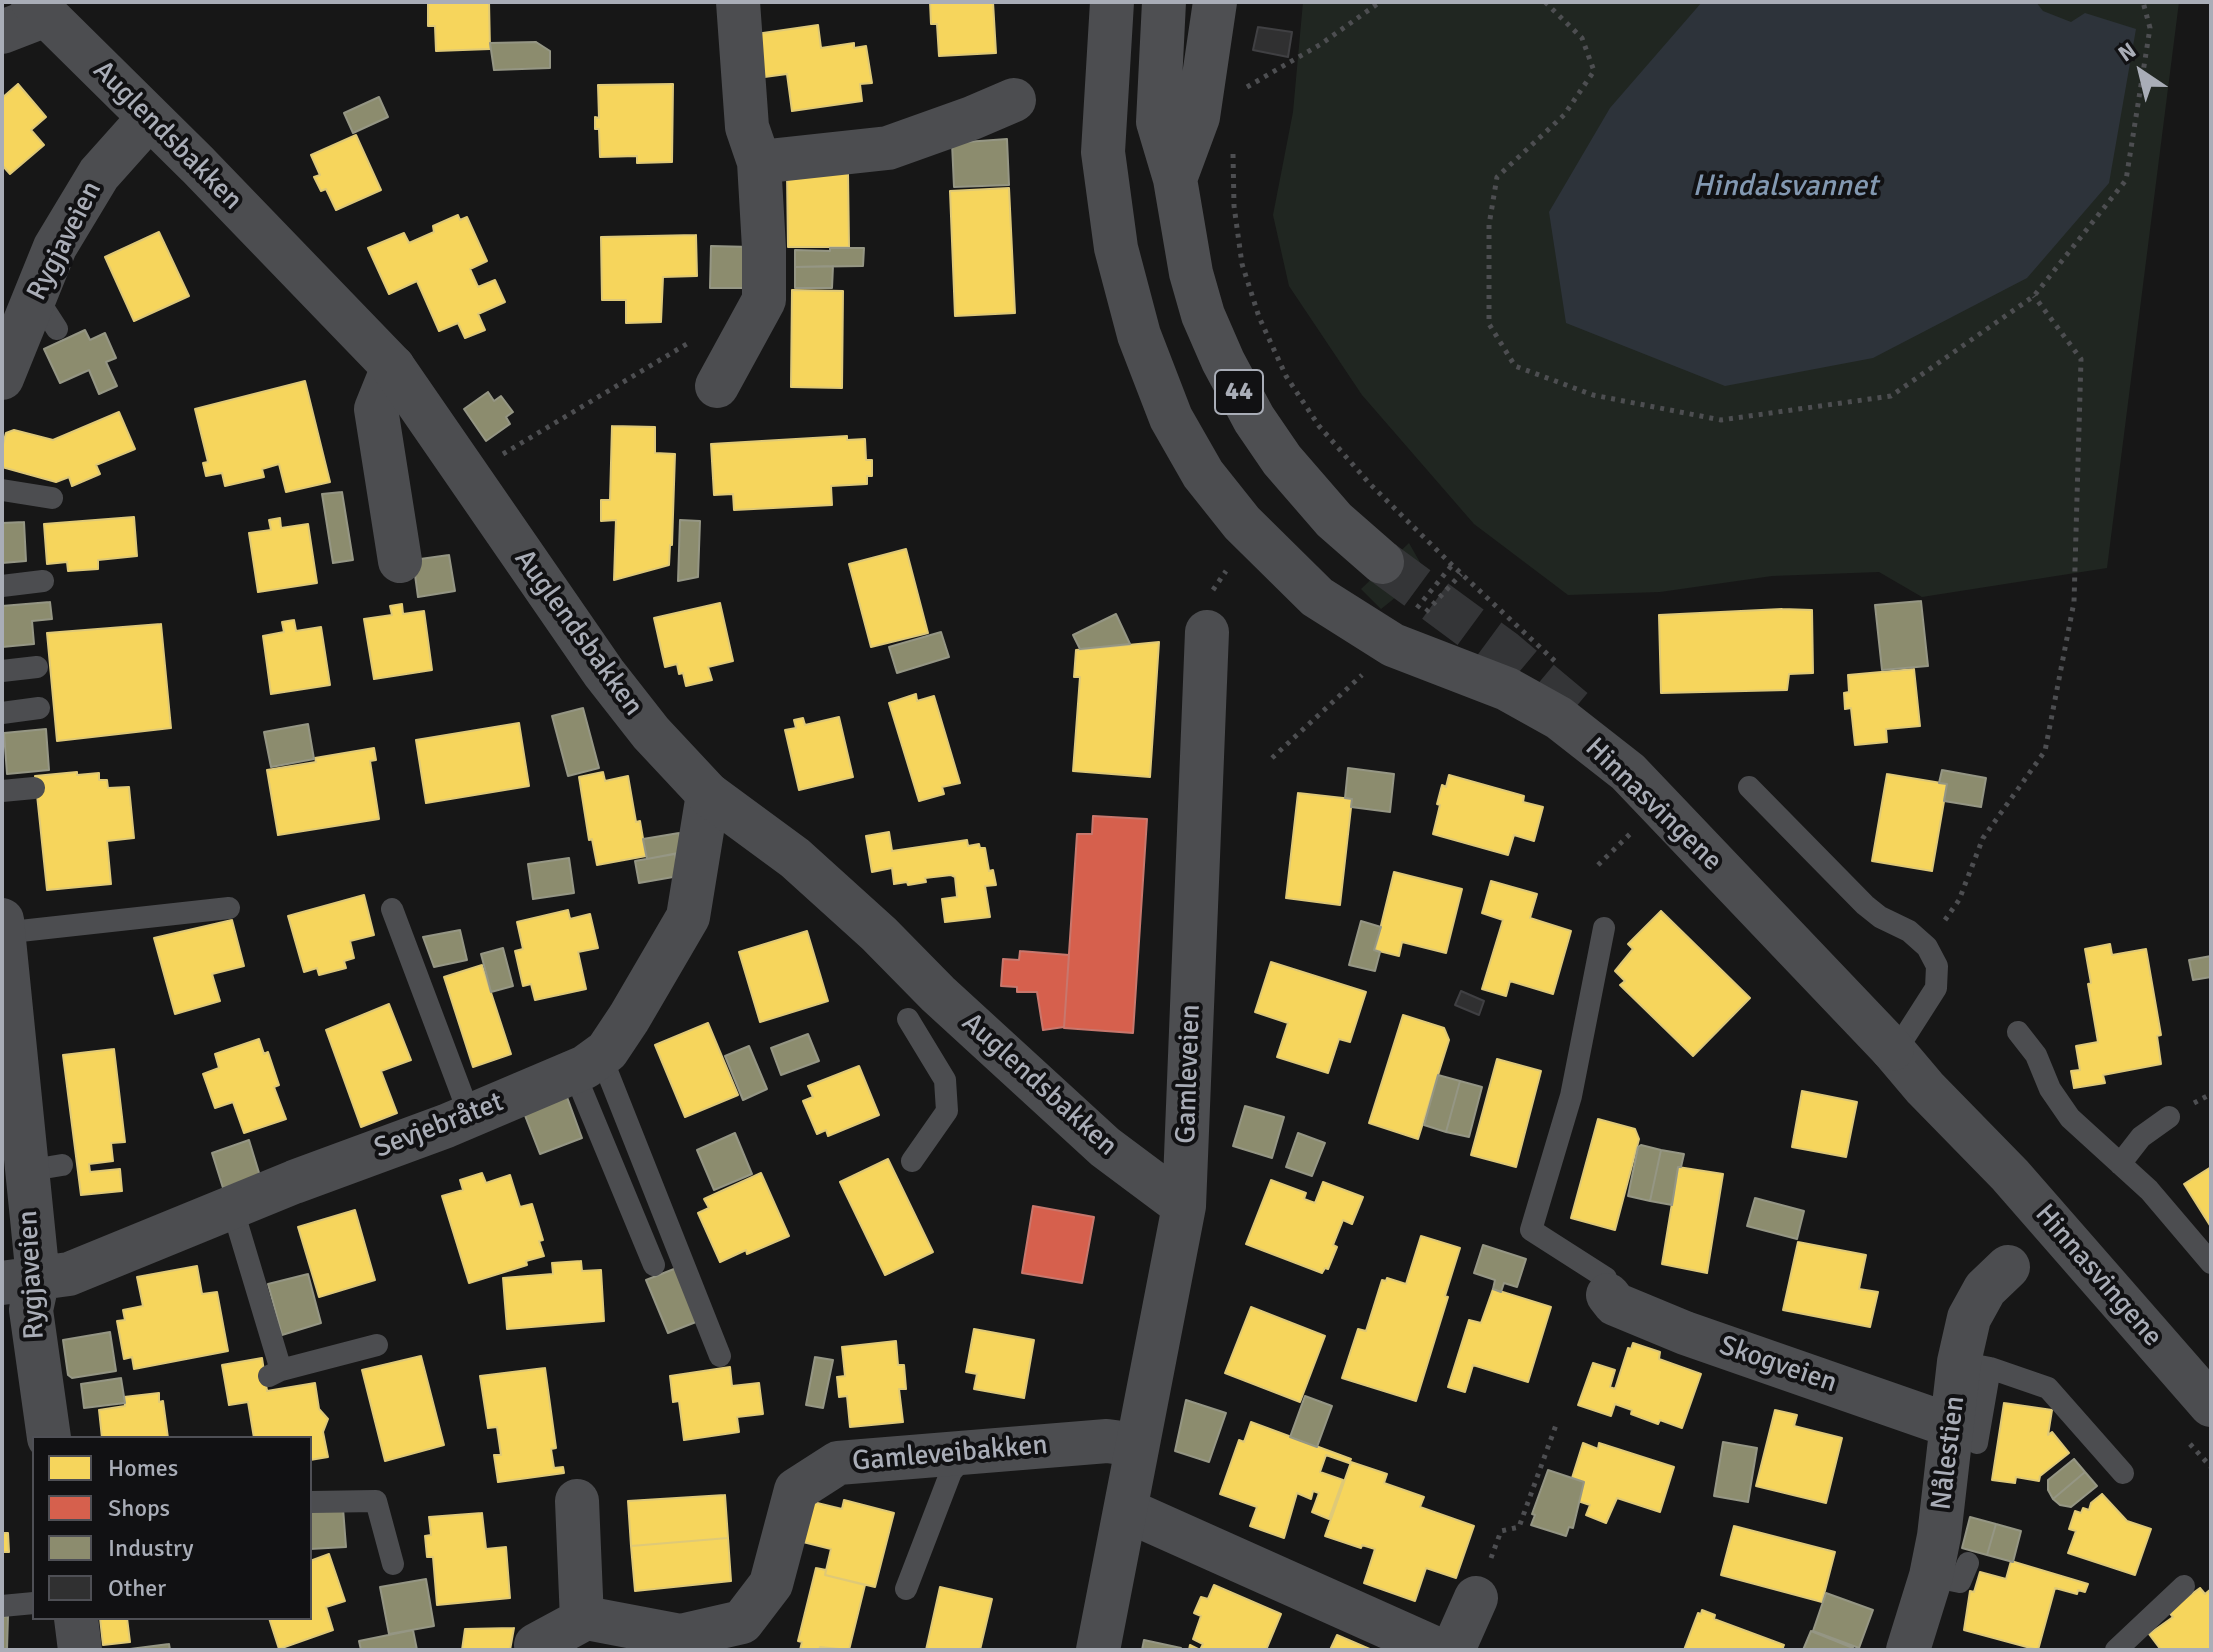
<!DOCTYPE html>
<html>
<head>
<meta charset="utf-8">
<style>
  body { margin:0 }
  #map { position:relative; width:2213px; height:1652px; overflow:hidden; background:#171717; font-family:Signika,sans-serif }
  canvas { display:block }
  .frame { position:absolute; inset:0; border:4px solid #a9adb7; pointer-events:none }
  .legend { position:absolute; left:32px; top:1436px; width:280px; height:184px; box-sizing:border-box; background:#111113; border:2px solid #4e4f55; margin:0; padding:10px 14px; list-style:none; font-size:24px; color:#a9adb7 }
  .legend li { display:flex; align-items:center; gap:16px; height:40px }
  .legend b { width:40px; border:2px solid #4e4f55 }
  .north { position:absolute; left:2101px; top:32px; width:80px; height:80px; -webkit-text-stroke:6px #111113; paint-order:stroke; rotate:325deg; font-size:22px; font-weight:700; line-height:32px; text-align:center; color:#a9adb7 }
  .north::after { content:''; display:block; margin:auto; width:28px; height:36px; background:#a9adb7; clip-path:polygon(50% 0,100% 100%,50% 72%,0 100%) }
</style>
</head>
<body>
<div id="map">
<canvas width="2213" height="1652"></canvas>
<div class="frame"></div>
<ul class="legend">
<li><b style="height:22px;background:#f6d55c"></b>Homes</li>
<li><b style="height:22px;background:#d6604d"></b>Shops</li>
<li><b style="height:22px;background:#8c8c6e"></b>Industry</li>
<li><b style="height:22px;background:#303031"></b>Other</li>
</ul>
<div class="north">N</div>
</div>
<script>
const c = document.querySelector('canvas').getContext('2d');
c.lineJoin = 'round';
function paint(path, color) {
  c.fillStyle = color;
  c.fill(path, 'evenodd');
}
function poly(rows) {
  const path = new Path2D();
  for (const r of rows) {
    path.moveTo(r[0], r[1]);
    for (let i = 2; i < r.length; i += 2) path.lineTo(r[i], r[i + 1]);
  }
  return path;
}
function stroke(path, color, width, dash) {
  c.strokeStyle = color;
  c.lineWidth = width;
  c.lineCap = dash ? 'butt' : 'round';
  c.setLineDash(dash || []);
  c.stroke(path);
}
function write(font, color, halo, rows, align = 'center') {
  c.font = font + ' Signika,sans-serif';
  c.lineWidth = 8;
  c.setLineDash([]);
  c.textBaseline = 'middle';
  c.strokeStyle = halo;
  c.fillStyle = color;
  for (const [text, x, y, turn = 0] of rows) {
    c.save();
    c.translate(x, y);
    c.rotate((+turn || 0) * Math.PI / 180);
    c.textAlign = isNaN(turn) ? turn : align;
    if (halo) c.strokeText(text, 0, 0);
    c.fillText(text, 0, 0);
    c.restore();
  }
}
paint(poly([
  [1303,2,2179,2,2107,568,1922,597,1879,572,1772,576,1660,592,1568,595,1474,524,1362,395,1289,286,1273,215,1293,112],
  [1409,543,1426,573,1381,609,1361,589]
]), '#202621');
paint(poly([
  [1702,2,2036,2,2043,11,2071,22,2085,13,2136,29,2109,183,2027,278,1873,358,1725,386,1566,323,1549,212,1610,108]
]), '#2d333a');
const homes = poly([
  [428,2,489,2,490,49,436,51,435,26,428,26,428,2],
  [930,2,993,2,996,53,939,56,937,24,931,24,930,2],
  [818,25,821,48,854,43,854,48,866,46,872,83,860,84,862,101,792,111,787,74,757,78,756,34,818,25],
  [18,84,46,117,31,130,44,145,10,174,2,165,2,98,18,84],
  [673,84,672,162,637,163,637,156,600,157,599,129,595,129,595,117,599,118,598,85,673,84],
  [356,135,381,190,336,210,326,189,321,191,314,177,320,175,311,155,356,135],
  [787,173,848,173,849,247,788,247,787,173],
  [1009,188,1015,313,955,316,950,191,1009,188],
  [458,215,460,220,467,217,487,261,470,269,478,287,495,280,505,302,478,314,485,330,465,338,458,323,439,331,417,281,389,294,368,248,404,233,409,243,434,232,433,226,458,215],
  [159,232,189,296,134,321,105,257,159,232],
  [696,235,697,276,663,277,661,322,626,323,626,300,602,300,601,237,696,235],
  [792,290,843,291,842,388,791,387,792,290],
  [305,381,330,482,286,492,279,464,262,469,264,477,225,486,222,473,206,476,203,463,208,462,195,409,305,381],
  [119,412,135,449,96,465,100,474,72,486,69,477,56,482,2,467,2,448,6,433,14,430,53,440,119,412],
  [612,426,655,427,655,453,675,454,672,545,670,545,669,565,614,580,616,520,601,521,601,500,610,500,612,426],
  [847,436,847,440,865,439,866,460,872,460,872,476,867,476,867,484,831,486,832,505,734,510,733,494,714,495,711,444,847,436],
  [134,517,137,556,98,560,98,569,68,571,67,562,47,564,44,524,134,517],
  [280,518,281,528,308,524,317,583,258,592,249,533,271,530,269,520,280,518],
  [906,549,928,633,871,647,849,564,906,549],
  [720,603,733,661,708,667,712,680,686,686,683,673,679,674,677,664,665,667,654,618,720,603],
  [402,604,403,614,424,611,432,670,374,679,364,619,392,615,390,606,402,604],
  [1782,609,1812,610,1813,673,1789,674,1787,690,1661,693,1659,615,1782,609],
  [294,620,296,631,321,627,330,685,271,694,263,636,284,632,282,622,294,620],
  [161,624,171,728,57,741,47,633,161,624],
  [1159,642,1150,777,1073,771,1080,677,1074,677,1076,650,1159,642],
  [1914,669,1920,726,1886,729,1887,742,1855,745,1851,708,1845,709,1844,693,1849,692,1848,675,1914,669],
  [916,694,917,701,934,696,960,783,942,787,944,794,919,801,889,703,916,694],
  [839,717,853,777,799,790,785,730,796,728,794,720,803,718,805,725,839,717],
  [519,723,529,786,426,803,416,740,519,723],
  [374,748,376,760,370,761,379,819,278,835,267,770,316,762,315,758,374,748],
  [77,772,77,775,99,773,99,780,107,780,108,788,129,787,134,838,107,841,111,884,47,890,35,776,77,772],
  [603,772,605,781,628,776,636,822,640,821,646,856,597,865,592,839,589,840,579,777,603,772],
  [1887,774,1947,784,1932,871,1872,861,1887,774],
  [1449,775,1524,796,1523,802,1543,807,1534,841,1514,835,1508,855,1433,834,1440,805,1437,804,1442,785,1446,787,1449,775],
  [1298,793,1352,799,1340,905,1286,898,1298,793],
  [889,832,892,851,967,840,968,846,979,844,980,848,985,848,989,871,993,870,996,885,985,886,990,917,945,922,942,899,957,897,955,877,951,875,925,878,926,882,908,885,907,882,894,884,892,868,872,872,866,836,889,832],
  [1394,872,1462,889,1446,953,1402,942,1399,956,1375,950,1394,872],
  [1491,881,1537,894,1530,918,1571,931,1553,994,1510,981,1506,996,1482,989,1503,920,1482,913,1491,881],
  [364,895,374,935,350,941,354,958,344,961,346,968,319,975,317,968,304,972,288,916,364,895],
  [568,910,570,919,590,914,598,948,578,952,586,989,535,1000,531,984,523,986,515,951,523,949,517,922,568,910],
  [1661,911,1750,998,1693,1056,1620,985,1625,981,1615,971,1633,949,1628,944,1661,911],
  [232,920,244,966,212,974,220,1001,175,1014,154,938,232,920],
  [807,931,828,1001,760,1022,739,952,807,931],
  [2110,944,2112,955,2146,949,2161,1035,2157,1036,2161,1064,2103,1075,2105,1083,2074,1088,2071,1071,2080,1070,2076,1046,2098,1042,2088,984,2091,983,2085,949,2110,944],
  [1271,962,1366,992,1350,1042,1339,1039,1328,1073,1277,1057,1288,1023,1255,1012,1271,962],
  [482,965,511,1054,473,1067,444,977,482,965],
  [389,1004,411,1060,381,1071,397,1113,361,1127,326,1030,389,1004],
  [1403,1015,1444,1028,1449,1040,1418,1139,1369,1123,1403,1015],
  [708,1023,738,1095,685,1117,655,1045,708,1023],
  [259,1039,264,1054,268,1052,279,1085,274,1087,286,1119,244,1133,233,1102,215,1108,203,1074,219,1068,215,1054,259,1039],
  [114,1049,125,1142,111,1143,113,1161,89,1164,90,1172,120,1169,122,1191,81,1195,63,1055,114,1049],
  [1497,1059,1541,1071,1516,1167,1471,1155,1497,1059],
  [859,1066,879,1115,828,1136,826,1130,817,1134,803,1101,813,1097,808,1086,859,1066],
  [1802,1091,1857,1102,1846,1157,1792,1147,1802,1091],
  [1598,1119,1635,1129,1639,1139,1615,1230,1571,1218,1598,1119],
  [888,1159,933,1252,885,1275,840,1182,888,1159],
  [1678,1167,1723,1174,1707,1273,1662,1264,1678,1167],
  [2211,1167,2211,1227,2184,1184,2211,1167],
  [482,1173,486,1183,510,1175,520,1207,532,1204,543,1240,539,1241,544,1256,526,1261,527,1265,469,1283,442,1196,463,1190,460,1180,482,1173],
  [761,1173,789,1236,747,1254,746,1250,720,1262,698,1213,709,1208,704,1199,761,1173],
  [1271,1180,1306,1193,1304,1199,1315,1203,1323,1182,1363,1197,1352,1224,1343,1220,1333,1245,1337,1247,1328,1269,1325,1268,1322,1273,1246,1244,1271,1180],
  [355,1210,375,1280,319,1297,298,1227,355,1210],
  [1421,1236,1460,1248,1445,1296,1448,1297,1416,1401,1342,1378,1358,1329,1366,1331,1382,1280,1386,1281,1387,1278,1406,1284,1421,1236],
  [1798,1242,1866,1255,1859,1289,1878,1292,1870,1327,1783,1310,1798,1242],
  [581,1261,582,1271,601,1270,604,1321,507,1329,503,1278,553,1274,552,1263,581,1261],
  [197,1266,202,1294,217,1292,228,1351,134,1369,132,1357,124,1359,117,1321,125,1320,123,1310,143,1306,137,1277,197,1266],
  [1493,1289,1551,1307,1528,1382,1473,1365,1465,1392,1448,1387,1469,1320,1481,1323,1493,1289],
  [1251,1307,1325,1336,1300,1402,1225,1373,1251,1307],
  [974,1329,1034,1340,1024,1398,974,1389,977,1374,966,1372,974,1329],
  [896,1341,898,1365,904,1365,906,1389,899,1389,903,1422,850,1427,847,1396,839,1397,837,1377,845,1376,842,1347,896,1341],
  [1633,1343,1660,1352,1659,1359,1701,1374,1682,1428,1660,1420,1658,1424,1631,1414,1632,1410,1615,1404,1611,1416,1578,1405,1593,1363,1615,1370,1610,1387,1615,1389,1628,1348,1631,1349,1633,1343],
  [421,1356,444,1445,385,1461,362,1370,421,1356],
  [262,1358,267,1391,315,1383,319,1409,328,1419,323,1432,328,1457,310,1460,310,1438,254,1438,248,1402,229,1405,222,1365,262,1358],
  [730,1367,732,1386,759,1383,763,1414,737,1417,739,1432,684,1440,679,1401,673,1402,670,1376,730,1367],
  [545,1368,556,1448,551,1449,554,1468,563,1467,564,1473,498,1482,494,1455,501,1455,497,1427,488,1428,480,1376,545,1368],
  [159,1393,159,1402,163,1401,168,1438,102,1438,99,1410,125,1406,124,1397,159,1393],
  [2004,1403,2052,1410,2048,1435,2052,1432,2069,1453,2040,1476,2039,1481,2016,1477,2015,1483,1992,1480,2004,1403],
  [1775,1410,1797,1415,1794,1426,1842,1438,1826,1503,1756,1486,1775,1410],
  [1251,1422,1351,1459,1349,1463,1326,1455,1320,1472,1343,1480,1329,1519,1312,1512,1319,1493,1313,1491,1311,1499,1297,1493,1284,1538,1250,1526,1257,1507,1220,1494,1239,1440,1244,1442,1251,1422],
  [1583,1443,1598,1449,1599,1443,1674,1467,1660,1512,1617,1498,1606,1523,1586,1515,1590,1505,1578,1501,1584,1482,1572,1478,1583,1443],
  [1351,1462,1387,1474,1384,1483,1424,1497,1420,1507,1474,1526,1456,1578,1426,1568,1415,1601,1364,1583,1375,1549,1362,1545,1361,1548,1325,1536,1351,1462],
  [2102,1494,2127,1521,2151,1529,2135,1575,2068,1553,2076,1531,2069,1529,2075,1511,2081,1513,2083,1508,2089,1510,2091,1503,2102,1494],
  [725,1495,728,1538,631,1546,628,1501,725,1495],
  [844,1500,894,1513,875,1587,825,1575,831,1549,803,1542,813,1502,842,1509,844,1500],
  [482,1513,486,1549,506,1547,510,1598,437,1605,433,1557,427,1557,425,1536,431,1535,429,1517,482,1513],
  [1734,1526,1835,1552,1822,1602,1721,1575,1734,1526],
  [2,1533,8,1533,9,1552,2,1552,2,1533],
  [728,1538,731,1581,635,1591,631,1546,728,1538],
  [329,1554,345,1601,326,1607,333,1630,279,1649,269,1618,310,1618,310,1561,329,1554],
  [2011,1561,2088,1584,2085,1592,2078,1590,2077,1594,2055,1588,2038,1650,1964,1630,1970,1591,1974,1592,1980,1572,2006,1579,2011,1561],
  [816,1568,826,1570,825,1575,865,1585,849,1650,820,1647,819,1650,800,1650,802,1642,798,1641,816,1568],
  [1214,1585,1281,1614,1266,1650,1189,1650,1190,1645,1200,1650,1203,1644,1193,1639,1201,1616,1194,1613,1201,1597,1208,1599,1214,1585],
  [940,1587,992,1599,980,1650,926,1650,940,1587],
  [2200,1588,2205,1594,2211,1589,2211,1650,2161,1650,2149,1634,2173,1617,2168,1611,2200,1588],
  [1702,1610,1715,1615,1714,1619,1784,1645,1782,1650,1684,1650,1698,1613,1701,1614,1702,1610],
  [100,1618,127,1618,130,1642,103,1645,100,1618],
  [514,1628,510,1650,462,1650,465,1629,514,1628],
  [1337,1635,1372,1650,1330,1650,1337,1635]
]);
paint(homes, '#f6d55c');
stroke(homes, '#dfc977', 2);
const shops = poly([
  [1093,816,1147,819,1133,1033,1064,1028,1077,834,1092,834,1093,816],
  [1020,951,1069,955,1064,1027,1043,1030,1037,992,1017,992,1017,987,1001,986,1003,959,1019,960,1020,951],
  [1033,1206,1094,1217,1082,1283,1022,1273,1033,1206]
]);
paint(shops, '#d6604d');
stroke(shops, '#c8776d', 2);
const industry = poly([
  [536,42,550,51,550,68,494,70,490,43,536,42],
  [379,97,388,117,353,133,344,113,379,97],
  [1007,139,1009,185,954,187,952,143,1007,139],
  [711,246,752,247,751,288,710,288,711,246],
  [830,248,864,248,863,266,795,267,795,250,830,251,830,248],
  [833,266,832,288,795,288,795,267,833,266],
  [85,330,90,340,105,333,116,358,106,362,117,386,99,394,89,370,60,383,44,349,85,330],
  [488,392,494,401,501,396,513,412,506,417,510,424,486,441,464,409,488,392],
  [342,492,353,560,333,563,322,494,342,492],
  [680,520,700,521,698,577,678,581,680,520],
  [24,522,26,561,2,563,2,523,24,522],
  [449,555,455,591,418,597,413,560,449,555],
  [1921,601,1928,666,1882,670,1875,605,1921,601],
  [50,602,52,619,32,621,34,644,2,647,2,606,50,602],
  [1116,614,1130,644,1080,649,1073,635,1116,614],
  [941,632,949,657,897,673,889,647,941,632],
  [583,708,599,768,568,776,552,716,583,708],
  [308,724,314,759,271,767,264,732,308,724],
  [46,729,49,770,7,774,4,733,46,729],
  [1348,768,1394,774,1390,812,1351,807,1352,799,1345,798,1348,768],
  [1942,770,1986,778,1981,807,1944,801,1947,784,1939,783,1942,770],
  [679,833,683,852,647,859,643,839,679,833],
  [675,854,679,876,639,883,635,861,675,854],
  [569,858,574,893,533,899,528,864,569,858],
  [1361,921,1381,927,1374,950,1380,952,1375,971,1349,965,1361,921],
  [460,930,467,960,434,967,423,937,460,930],
  [503,948,513,986,491,992,481,954,503,948],
  [2211,956,2211,977,2193,980,2189,960,2211,956],
  [808,1034,819,1061,781,1075,771,1048,808,1034],
  [749,1046,767,1089,743,1100,725,1056,749,1046],
  [1438,1075,1460,1081,1446,1132,1424,1125,1438,1075],
  [1460,1081,1482,1087,1469,1137,1446,1132,1460,1081],
  [567,1097,582,1138,540,1154,524,1113,567,1097],
  [1245,1106,1284,1117,1272,1158,1233,1146,1245,1106],
  [735,1133,752,1174,714,1190,697,1150,735,1133],
  [1298,1133,1325,1143,1312,1176,1286,1167,1298,1133],
  [249,1140,260,1176,223,1188,212,1153,249,1140],
  [1641,1145,1661,1150,1650,1201,1628,1196,1638,1147,1641,1145],
  [1661,1150,1684,1154,1681,1167,1678,1167,1672,1205,1650,1201,1661,1150],
  [1755,1198,1804,1211,1797,1239,1747,1226,1755,1198],
  [1483,1245,1526,1259,1517,1287,1504,1283,1501,1292,1493,1289,1495,1280,1474,1273,1483,1245],
  [679,1267,701,1320,668,1333,646,1280,679,1267],
  [308,1274,321,1323,282,1335,268,1284,308,1274],
  [110,1332,116,1371,72,1378,68,1375,63,1340,110,1332],
  [815,1357,833,1360,823,1408,806,1405,815,1357],
  [121,1378,125,1403,84,1408,81,1384,121,1378],
  [1305,1396,1332,1406,1317,1447,1290,1437,1305,1396],
  [1186,1400,1226,1413,1209,1462,1175,1451,1186,1400],
  [1723,1442,1757,1448,1748,1502,1714,1496,1723,1442],
  [2074,1459,2085,1472,2053,1499,2048,1490,2048,1480,2074,1459],
  [1548,1470,1584,1482,1573,1528,1569,1527,1566,1536,1531,1525,1535,1515,1532,1514,1548,1470],
  [2085,1472,2097,1486,2071,1507,2060,1505,2053,1499,2085,1472],
  [343,1508,346,1547,310,1549,310,1510,343,1508],
  [1970,1517,1996,1524,1987,1555,1962,1548,1970,1517],
  [1996,1524,2021,1531,2013,1562,1987,1555,1996,1524],
  [426,1579,434,1626,389,1634,380,1587,426,1579],
  [1826,1593,1873,1610,1859,1648,1813,1631,1826,1593],
  [8,1616,7,1650,2,1650,2,1617,8,1616],
  [413,1630,417,1650,361,1650,359,1641,413,1630],
  [1811,1631,1853,1648,1853,1650,1803,1650,1811,1631],
  [1144,1640,1181,1648,1181,1650,1142,1650,1144,1640],
  [169,1644,170,1650,131,1650,130,1649,169,1644]
]);
paint(industry, '#8c8c6e');
stroke(industry, '#959684', 2);
const building = poly([
  [1258,27,1292,32,1288,57,1253,50,1258,27],
  [1461,991,1484,1001,1479,1015,1455,1005,1461,991]
]);
paint(building, '#303031');
stroke(building, '#404043', 2);
stroke(poly([
  [1382,562,1503,651,1588,722]
]), '#343537', 44, [44, 22]);
stroke(poly([
  [1545,2,1582,38,1594,71,1564,115,1497,177,1489,225,1489,324,1515,366,1593,395,1721,420,1891,396,2034,296,2126,180,2150,28,2143,2],
  [1247,87,1321,44,1380,2],
  [1233,154,1234,206,1242,264,1259,317,1286,376,1319,426,1370,484,1452,565,1559,665],
  [503,454,690,342],
  [1213,590,1226,571],
  [1417,608,1452,565],
  [1426,612,1461,574],
  [1272,758,1362,675],
  [1598,865,1630,834],
  [1945,920,1959,900,1983,838,2045,751,2074,602,2081,359,2034,296],
  [2194,1103,2211,1094],
  [2190,1444,2211,1467],
  [1491,1558,1501,1531,1519,1527,1556,1425]
]), '#4d4e51', 5, [4, 6]);
stroke(poly([
  [35,295,57,329],
  [2,490,52,498],
  [2,586,43,581],
  [2,671,37,667],
  [2,713,39,708],
  [1749,787,1865,905,1880,917,1909,931,1927,947,1937,966,1936,988,1897,1049],
  [2,791,34,788],
  [392,909,470,1116],
  [1604,928,1571,1096,1531,1230,1606,1278,1608,1295],
  [2,933,229,908],
  [908,1019,945,1080,947,1111,912,1161],
  [2018,1032,2036,1055,2050,1089,2070,1118,2149,1190,2211,1263],
  [601,1056,720,1356],
  [574,1072,654,1265],
  [2120,1164,2141,1137,2169,1117],
  [26,1171,62,1165],
  [232,1207,281,1370],
  [1959,1362,1990,1368,2048,1388,2123,1473],
  [269,1376,281,1370,377,1345],
  [1977,1443,1990,1368],
  [310,1502,376,1501,393,1564],
  [1931,1576,1960,1582,1968,1563],
  [906,1589,951,1472,968,1453],
  [2,1606,34,1603],
  [2116,1650,2184,1586]
]), '#4c4d50', 22);
stroke(poly([
  [2,32,46,15],
  [759,162,888,148,972,118,1014,100],
  [393,367,376,409,400,561],
  [2,378,55,247,99,174,149,118],
  [717,386,764,300,764,248,759,162,747,127,738,2],
  [2,920,38,1278,31,1310,49,1438],
  [1892,1049,1925,1088,2010,1175,2211,1405],
  [2,1283,69,1274,294,1182,446,1126,585,1067,607,1051,629,1018,688,917,708,794],
  [1608,1295,1615,1304,1685,1333,1952,1426],
  [577,1501,582,1620],
  [1126,1510,1439,1650],
  [76,1618,80,1650],
  [536,1645,586,1618,681,1636,742,1622,771,1584,796,1490,838,1463,1107,1441,1137,1445],
  [1453,1650,1476,1598],
  [1908,1650,1931,1576,1939,1536,1959,1362,1969,1318,1985,1289,2008,1267]
]), '#4c4d50', 44);
stroke(poly([
  [33,2,198,165,393,367,604,673,651,733,708,794,795,858,879,934,938,994,1105,1147,1184,1206],
  [1112,2,1103,152,1116,248,1139,335,1171,418,1203,474,1242,523,1317,597,1393,645,1507,689,1559,718,1628,772,1892,1049],
  [1098,1650,1184,1206,1207,632]
]), '#4c4d50', 44);
stroke(poly([
  [1164,2,1158,122,1175,179,1191,273,1203,315,1223,361,1254,419,1282,460,1334,520,1382,562],
  [1175,179,1198,117,1215,2]
]), '#4e4f52', 44);
for (const [x, y, w] of [
  [1239,392,48]
]) {
  const box = new Path2D();
  box.roundRect(x - w / 2, y - 22, w, 44, 6);
  c.fillStyle = '#111113';
  c.fill(box);
  stroke(box, '#a9adb7', 2);
}
write('bold 26px', '#a9adb7', null, [
  ["44",1239,392]
]);
write('28px', '#a9adb7', '#111113', [
  ["Auglendsbakken",167,136,45],
  ["Rygjaveien",65,241,-63],
  ["Auglendsbakken",578,633,54],
  ["Hinnasvingene",1653,805,44],
  ["Gamleveien",1189,1074,-88],
  ["Auglendsbakken",1039,1085,42],
  ["Sevjebråtet",439,1126,-21],
  ["Rygjaveien",32,1275,-93],
  ["Hinnasvingene",2098,1276,49],
  ["Skogveien",1778,1365,19],
  ["Nålestien",1949,1453,-83],
  ["Gamleveibakken",950,1454,-5]
]);
write('italic 30px', '#8298b1', '#111113', [
  ["Hindalsvannet",1785,187]
]);
</script>
</body>
</html>
